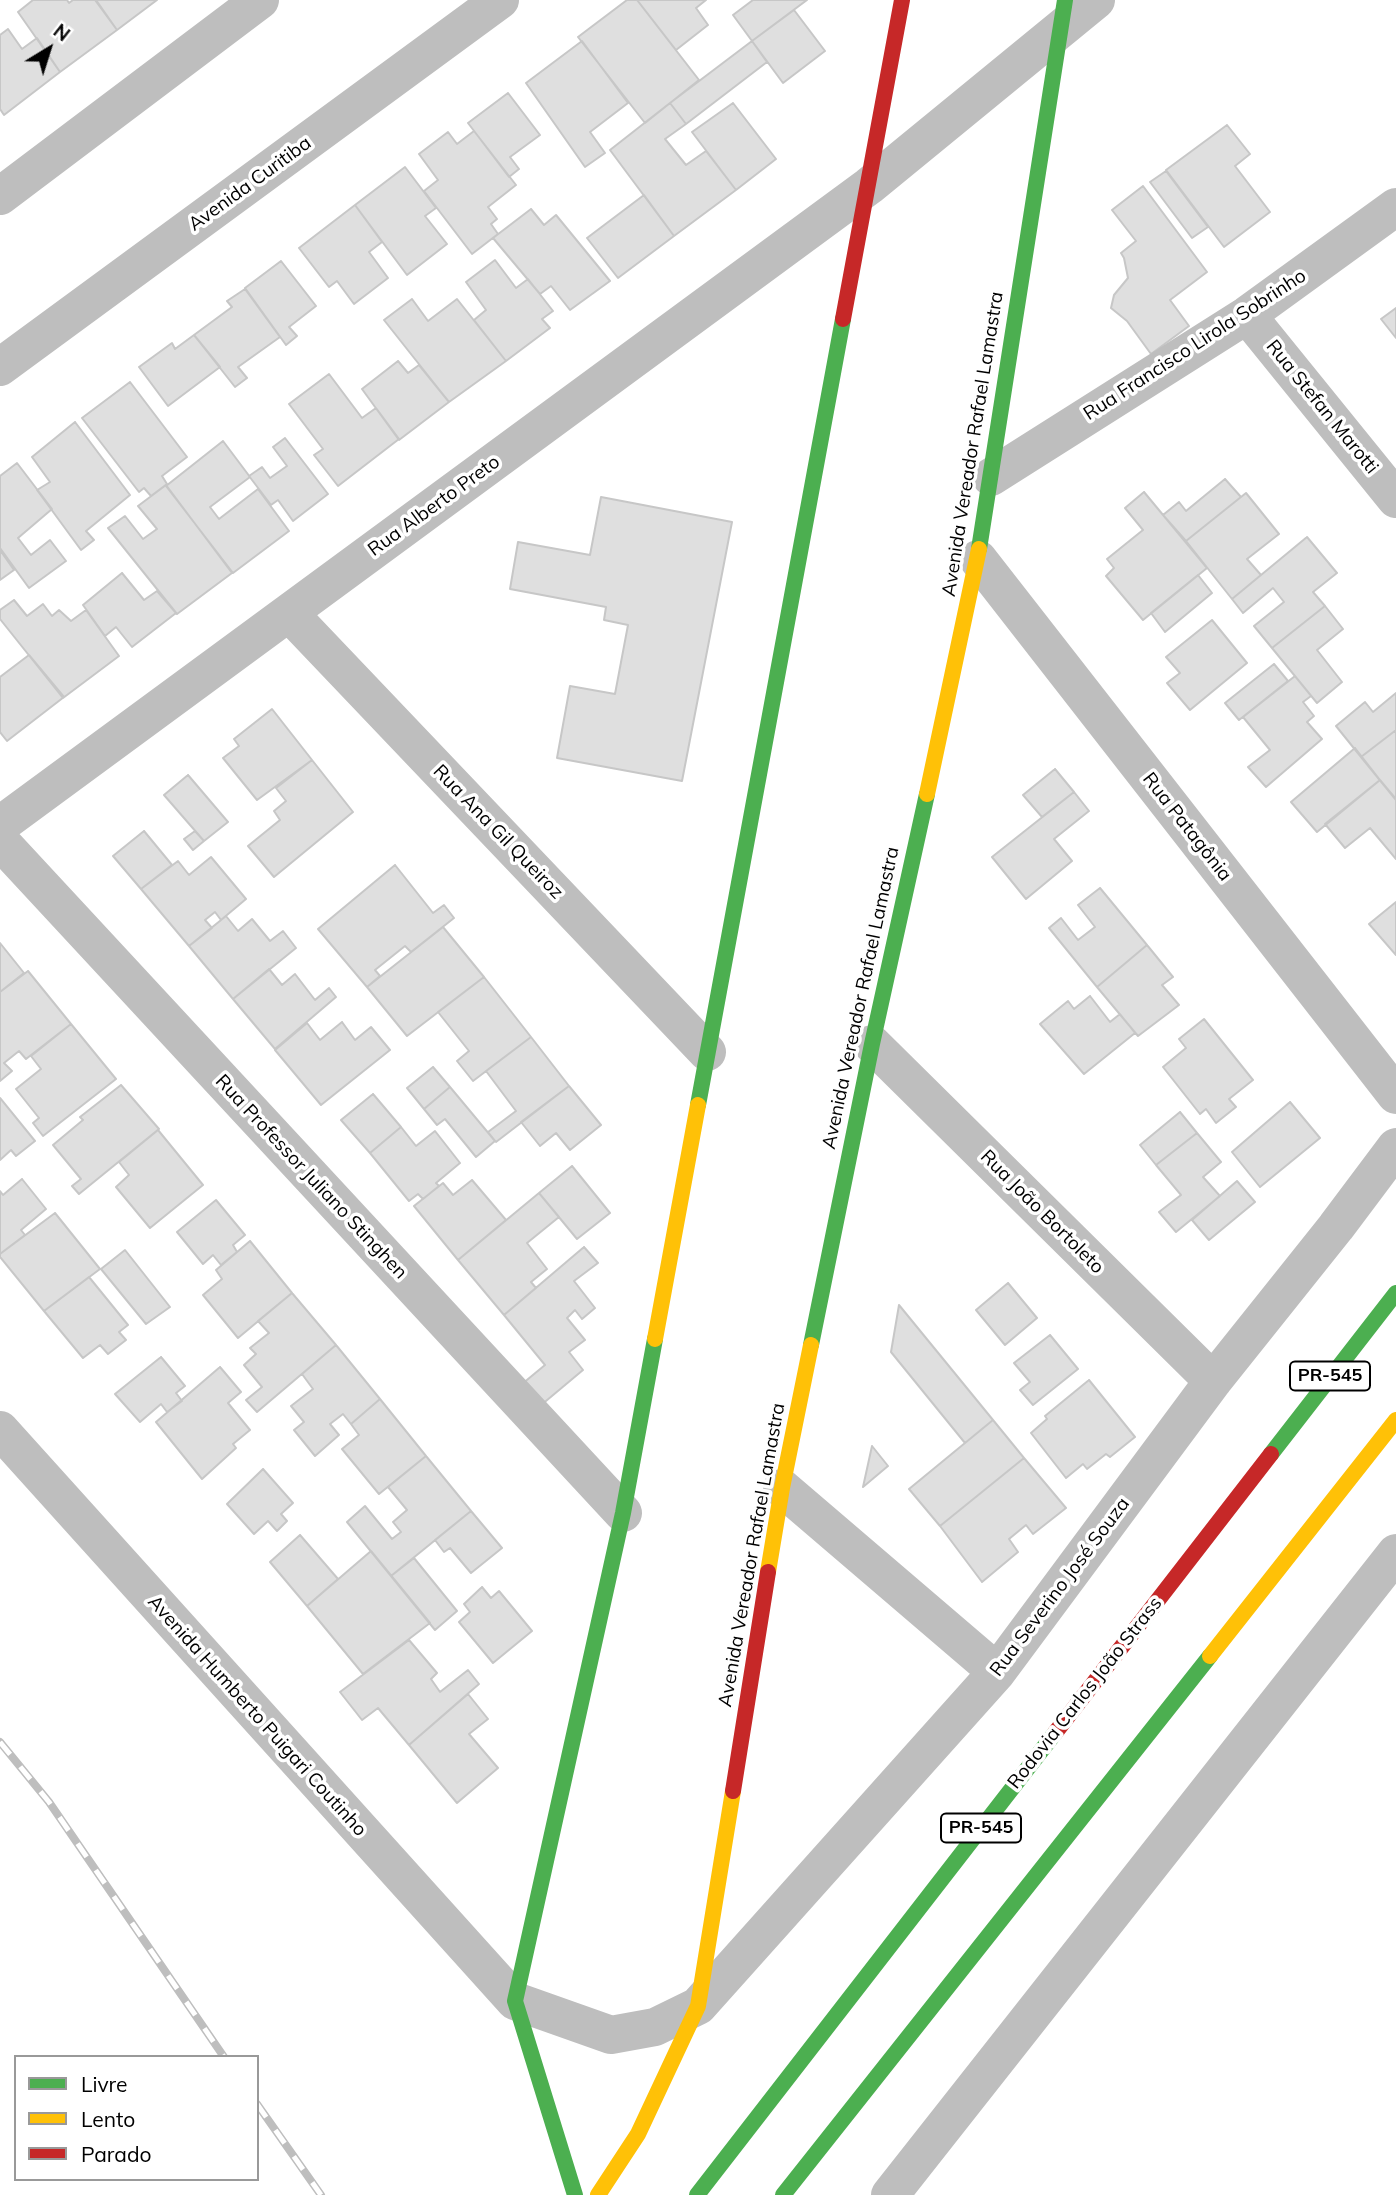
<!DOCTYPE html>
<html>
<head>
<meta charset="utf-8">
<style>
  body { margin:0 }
  #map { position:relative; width:1396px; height:2195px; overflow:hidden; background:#fff; font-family:Mulish,sans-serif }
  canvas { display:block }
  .legend { position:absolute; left:14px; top:2055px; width:245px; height:126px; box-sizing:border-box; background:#fff; border:2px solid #999; margin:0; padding:9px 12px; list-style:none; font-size:21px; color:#000 }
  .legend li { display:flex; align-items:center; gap:14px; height:35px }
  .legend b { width:35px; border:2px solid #999 }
  .north { position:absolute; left:14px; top:14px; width:70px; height:70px; -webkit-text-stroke:5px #fff; paint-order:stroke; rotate:38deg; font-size:19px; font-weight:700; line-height:28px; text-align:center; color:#000 }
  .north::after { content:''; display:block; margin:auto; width:24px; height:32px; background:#000; clip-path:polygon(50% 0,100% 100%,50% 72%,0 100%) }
</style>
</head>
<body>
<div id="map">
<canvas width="1396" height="2195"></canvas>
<ul class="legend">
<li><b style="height:9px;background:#4caf50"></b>Livre</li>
<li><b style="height:9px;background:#ffc107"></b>Lento</li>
<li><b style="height:9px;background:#c62828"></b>Parado</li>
</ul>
<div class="north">N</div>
</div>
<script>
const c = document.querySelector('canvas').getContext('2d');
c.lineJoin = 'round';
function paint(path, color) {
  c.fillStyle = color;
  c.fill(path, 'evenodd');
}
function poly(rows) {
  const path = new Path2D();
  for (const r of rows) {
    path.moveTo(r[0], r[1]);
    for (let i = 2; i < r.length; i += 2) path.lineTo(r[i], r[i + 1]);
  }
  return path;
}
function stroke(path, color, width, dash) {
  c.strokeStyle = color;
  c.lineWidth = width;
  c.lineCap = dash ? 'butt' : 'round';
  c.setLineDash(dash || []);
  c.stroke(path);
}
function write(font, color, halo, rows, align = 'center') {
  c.font = font + ' Mulish,sans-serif';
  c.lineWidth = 7;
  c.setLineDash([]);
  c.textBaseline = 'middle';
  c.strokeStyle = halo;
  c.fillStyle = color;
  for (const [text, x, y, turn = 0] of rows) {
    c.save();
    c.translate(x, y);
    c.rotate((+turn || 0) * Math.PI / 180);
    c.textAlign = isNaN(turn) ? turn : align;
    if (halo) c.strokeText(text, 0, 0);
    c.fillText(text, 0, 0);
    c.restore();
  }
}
const building = poly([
  [33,0,67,0,69,3,73,0,96,0,117,30,60,72,18,12,33,0],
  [95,0,157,0,117,30,95,0],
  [627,0,637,0,699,80,645,123,578,37,627,0],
  [637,0,706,0,696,8,708,25,676,50,637,0],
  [753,0,807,0,752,41,733,15,753,0],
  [794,10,825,51,783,83,752,41,794,10],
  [8,29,22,49,37,38,60,72,4,115,0,109,0,35,8,29],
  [582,41,628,103,590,132,605,153,585,167,526,83,582,41],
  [752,41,767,62,686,124,670,103,752,41],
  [508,93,540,135,510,157,519,169,509,177,468,123,508,93],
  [670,103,686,124,665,139,686,165,706,151,736,190,674,236,610,150,670,103],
  [733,103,776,159,736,190,692,132,733,103],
  [1227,125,1250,154,1235,166,1270,212,1224,247,1166,170,1227,125],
  [474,131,516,185,488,207,497,219,491,224,498,234,472,254,424,191,438,180,419,154,448,132,457,144,474,131],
  [405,167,436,208,425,216,447,244,407,275,355,205,405,167],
  [1166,171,1208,227,1192,238,1150,182,1166,171],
  [1143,186,1207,272,1170,300,1189,326,1151,354,1127,321,1111,308,1114,295,1128,278,1124,258,1121,253,1136,241,1112,210,1143,186],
  [644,195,674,236,618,278,587,238,644,195],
  [355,205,382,242,369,252,388,278,354,304,337,281,329,287,299,248,355,205],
  [531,209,544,225,556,215,610,281,570,310,551,286,540,294,493,238,531,209],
  [495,260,516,288,528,279,553,311,542,319,550,328,506,361,474,320,486,310,466,282,495,260],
  [281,261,316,306,289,327,297,336,286,345,245,288,281,261],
  [245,289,280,337,238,367,247,378,235,387,194,335,232,307,227,301,245,289],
  [412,299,428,321,457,299,506,361,449,402,384,320,412,299],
  [1396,308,1396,338,1381,319,1396,308],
  [194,335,220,367,168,406,139,367,172,343,175,349,194,335],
  [398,361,408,373,419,365,449,402,399,440,362,389,398,361],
  [329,374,362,418,376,408,399,439,338,486,314,455,323,449,289,404,329,374],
  [130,382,187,457,162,476,167,484,151,496,144,488,139,492,82,418,130,382],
  [75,422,130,495,86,531,94,540,81,550,37,490,50,482,32,457,75,422],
  [285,438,328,494,293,521,278,500,271,505,249,476,262,467,270,478,287,466,273,447,285,438],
  [223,441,250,477,210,507,219,519,258,489,289,531,233,573,166,486,223,441],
  [17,463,52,509,18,538,31,555,50,540,66,561,29,588,0,548,0,476,17,463],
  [1225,479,1241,497,1186,541,1163,515,1179,502,1186,511,1225,479],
  [166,485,232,573,177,614,108,528,125,516,143,539,157,529,138,506,166,485],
  [1144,492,1207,568,1143,620,1106,576,1114,568,1107,559,1143,530,1125,508,1144,492],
  [1246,493,1279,534,1247,559,1261,575,1232,599,1186,541,1246,493],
  [601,497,732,522,682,781,557,758,570,686,615,694,628,625,604,620,606,607,510,589,518,542,590,555,601,497],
  [1307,537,1337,573,1313,592,1325,606,1272,648,1254,626,1284,602,1273,588,1243,613,1232,599,1307,537],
  [0,550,14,570,0,580,0,550],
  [122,573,144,600,157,591,176,613,132,647,116,627,105,636,83,605,122,573],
  [1198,575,1212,593,1165,632,1151,613,1198,575],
  [14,600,27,616,43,604,52,616,59,610,71,621,86,610,119,656,63,698,0,619,0,610,14,600],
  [1325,606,1343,629,1317,650,1342,682,1317,703,1272,648,1325,606],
  [1212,620,1247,663,1190,710,1167,683,1180,673,1166,657,1212,620],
  [29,655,64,697,7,741,0,732,0,677,29,655],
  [1274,664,1288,681,1239,720,1225,703,1274,664],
  [1295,676,1311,696,1303,702,1314,716,1307,722,1322,739,1266,787,1248,767,1270,750,1243,717,1295,676],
  [1396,693,1396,730,1361,757,1336,726,1365,702,1373,712,1396,693],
  [272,709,312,760,257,800,223,758,239,746,234,739,272,709],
  [1396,730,1396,800,1361,757,1396,730],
  [1355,748,1380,780,1317,832,1291,802,1355,748],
  [312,760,353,812,274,877,248,846,280,820,274,811,286,801,276,788,312,760],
  [1055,769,1074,792,1042,817,1023,795,1055,769],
  [188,775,228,822,204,841,164,795,188,775],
  [1380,780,1396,799,1396,859,1370,828,1345,848,1325,824,1380,780],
  [1074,792,1089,811,1054,839,1072,861,1026,899,992,857,1074,792],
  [144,831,172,865,141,889,113,856,144,831],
  [195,831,204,841,193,850,184,839,195,831],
  [211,857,246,899,221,920,215,912,205,920,212,928,189,946,141,889,178,861,189,875,211,857],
  [395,865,433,913,444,905,454,918,411,952,405,946,375,970,380,976,367,987,318,929,395,865],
  [1100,888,1147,945,1097,987,1049,928,1061,918,1078,940,1095,927,1078,905,1100,888],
  [1396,902,1396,955,1369,924,1396,902],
  [226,916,238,931,252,919,270,941,283,931,296,948,233,999,189,946,226,916],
  [443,927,484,977,407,1036,367,987,443,927],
  [0,943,24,973,0,992,0,943],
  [1147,945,1173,977,1162,985,1179,1005,1138,1036,1097,987,1147,945],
  [269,969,282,985,295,974,315,1000,329,988,336,997,275,1049,233,999,269,969],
  [28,971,71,1024,26,1059,19,1051,4,1063,12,1071,0,1081,0,992,28,971],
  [484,977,531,1037,473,1081,457,1061,469,1051,438,1012,484,977],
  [1090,996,1110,1022,1120,1014,1135,1033,1084,1074,1040,1024,1068,1001,1074,1009,1090,996],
  [1204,1019,1253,1080,1229,1099,1236,1107,1216,1123,1206,1109,1200,1114,1163,1067,1186,1048,1179,1039,1204,1019],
  [342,1022,355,1040,371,1027,390,1050,321,1105,275,1050,307,1023,320,1040,342,1022],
  [71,1024,116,1079,43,1136,33,1123,39,1118,16,1089,41,1069,31,1056,71,1024],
  [531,1037,569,1086,496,1142,488,1132,516,1111,486,1071,531,1037],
  [433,1067,450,1087,424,1109,407,1088,433,1067],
  [121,1085,159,1129,79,1194,72,1186,81,1179,53,1145,83,1120,80,1117,121,1085],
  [569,1086,601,1125,570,1150,556,1133,540,1146,521,1122,569,1086],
  [450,1087,495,1141,476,1157,445,1119,437,1125,424,1109,450,1087],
  [373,1094,401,1127,370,1153,341,1120,373,1094],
  [0,1098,35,1141,16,1156,11,1150,0,1160,0,1098],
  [1290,1102,1320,1138,1260,1187,1232,1152,1290,1102],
  [1180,1112,1197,1133,1156,1165,1140,1145,1180,1112],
  [401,1127,416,1146,435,1131,460,1163,436,1183,439,1186,423,1199,418,1194,409,1201,370,1153,401,1127],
  [158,1130,203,1185,150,1228,116,1187,129,1175,119,1162,158,1130],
  [1197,1133,1221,1162,1203,1177,1220,1196,1176,1232,1159,1212,1181,1195,1156,1165,1197,1133],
  [572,1166,610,1213,577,1239,539,1193,572,1166],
  [22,1179,46,1209,21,1230,25,1235,0,1254,0,1191,3,1195,22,1179],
  [472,1180,506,1220,458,1260,414,1206,443,1183,453,1195,472,1180],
  [1237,1181,1255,1202,1209,1240,1192,1220,1237,1181],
  [539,1193,559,1217,527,1243,547,1269,531,1282,536,1288,504,1315,458,1260,539,1193],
  [216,1200,245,1235,233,1245,237,1252,221,1265,213,1255,203,1264,177,1232,216,1200],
  [55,1213,100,1269,44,1311,0,1257,0,1254,55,1213],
  [250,1241,292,1293,238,1338,203,1295,222,1279,216,1270,250,1241],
  [584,1247,598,1263,574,1281,595,1308,582,1319,575,1310,567,1318,585,1340,569,1352,583,1370,534,1411,516,1389,545,1365,504,1315,584,1247],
  [125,1250,170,1307,146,1324,101,1269,125,1250],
  [89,1277,128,1325,119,1332,126,1340,108,1354,100,1345,83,1358,44,1311,89,1277],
  [1008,1283,1037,1318,1005,1345,976,1310,1008,1283],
  [292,1293,336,1345,257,1412,246,1400,262,1387,244,1365,256,1354,250,1348,269,1333,258,1321,292,1293],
  [899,1305,993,1420,965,1443,891,1352,899,1305],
  [1050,1335,1078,1369,1033,1405,1020,1390,1030,1382,1014,1363,1050,1335],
  [336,1345,380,1399,351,1424,343,1414,330,1424,339,1435,315,1456,294,1430,304,1422,291,1406,313,1389,302,1374,336,1345],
  [161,1357,185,1386,176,1393,182,1401,167,1412,161,1404,140,1422,115,1394,161,1357],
  [220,1367,241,1392,228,1403,250,1430,233,1444,236,1448,202,1479,156,1422,220,1367],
  [1089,1380,1135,1437,1110,1457,1106,1454,1087,1469,1083,1464,1066,1478,1031,1433,1047,1419,1045,1416,1089,1380],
  [380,1399,426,1456,379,1494,342,1449,359,1435,351,1424,380,1399],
  [993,1420,1024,1458,940,1526,909,1489,993,1420],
  [872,1446,888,1466,863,1487,872,1446],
  [426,1456,471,1511,391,1576,347,1522,365,1506,392,1539,401,1532,393,1522,407,1510,388,1487,426,1456],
  [1024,1458,1066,1508,1033,1534,1026,1525,1009,1539,1018,1552,982,1582,940,1526,1024,1458],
  [263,1469,293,1503,281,1514,287,1521,277,1531,268,1521,254,1534,227,1504,263,1469],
  [471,1511,502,1548,471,1573,450,1548,444,1552,435,1540,471,1511],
  [300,1535,338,1579,307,1606,270,1562,300,1535],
  [371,1551,430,1623,363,1674,307,1606,371,1551],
  [414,1558,457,1611,435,1630,391,1576,414,1558],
  [482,1587,491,1598,499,1591,532,1631,493,1663,459,1622,470,1612,464,1604,482,1587],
  [409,1640,437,1673,431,1679,440,1692,468,1670,479,1684,409,1745,378,1708,362,1720,340,1692,409,1640],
  [468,1694,488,1719,469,1734,498,1768,457,1803,409,1745,468,1694]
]);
paint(building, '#dfdfdf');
stroke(building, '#c7c7c7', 2);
stroke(poly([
  [0,196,260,0],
  [1247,315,1396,499],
  [0,367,500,0],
  [991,477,1247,315,1396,207],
  [978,559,1396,1095],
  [289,613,707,1052],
  [0,825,869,186,1096,0],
  [0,841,623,1513],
  [872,1044,1213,1381],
  [0,1430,515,2001,611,2035,655,2027,698,2006,997,1672,1213,1381,1336,1227,1396,1147],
  [782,1488,997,1672],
  [890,2195,1396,1553]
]), '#bebebe', 38);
stroke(poly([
  [979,549,1065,0],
  [698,1105,843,319],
  [811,1345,872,1044,927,794],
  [1271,1454,1396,1293],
  [575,2195,515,2001,623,1513,655,1339],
  [697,2195,1055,1733],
  [783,2195,1210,1656]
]), '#4caf50', 16);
stroke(poly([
  [927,794,979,549],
  [655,1339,698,1105],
  [768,1572,782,1488,811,1345],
  [1210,1656,1396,1420],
  [598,2195,638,2134,698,2006,733,1791]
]), '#ffc107', 16);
stroke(poly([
  [843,319,902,0],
  [1055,1733,1271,1454],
  [733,1791,768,1572]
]), '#c62828', 16);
const rail = poly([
  [0,1742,49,1802,224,2057],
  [257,2104,321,2195]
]);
stroke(rail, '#bebebe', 8);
stroke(rail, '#fff', 5, [16]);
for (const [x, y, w] of [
  [1330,1376,80],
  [981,1828,80]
]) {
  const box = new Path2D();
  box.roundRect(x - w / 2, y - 14.5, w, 29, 5);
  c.fillStyle = '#fff';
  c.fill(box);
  stroke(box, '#000', 2);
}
write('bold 18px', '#000', null, [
  ["PR-545",1330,1376],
  ["PR-545",981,1828]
]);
write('19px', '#000', '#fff', [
  ["Avenida Curitiba",250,184,-36],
  ["Rua Francisco Lirola Sobrinho",1195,345,-33],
  ["Rua Stefan Marotti",1322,407,51],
  ["Avenida Vereador Rafael Lamastra",973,444,-81],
  ["Rua Alberto Preto",434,506,-36],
  ["Rua Patagônia",1187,827,52],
  ["Rua Ana Gil Queiroz",498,832,46],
  ["Avenida Vereador Rafael Lamastra",861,998,-78],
  ["Rua Professor Juliano Stinghen",311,1177,47],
  ["Rua João Bortoleto",1042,1212,45],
  ["Avenida Vereador Rafael Lamastra",752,1555,-80],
  ["Rua Severino José Souza",1060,1587,-53],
  ["Rodovia Carlos João Strass",1085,1693,-52],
  ["Avenida Humberto Puigari Coutinho",257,1716,48]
]);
</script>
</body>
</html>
